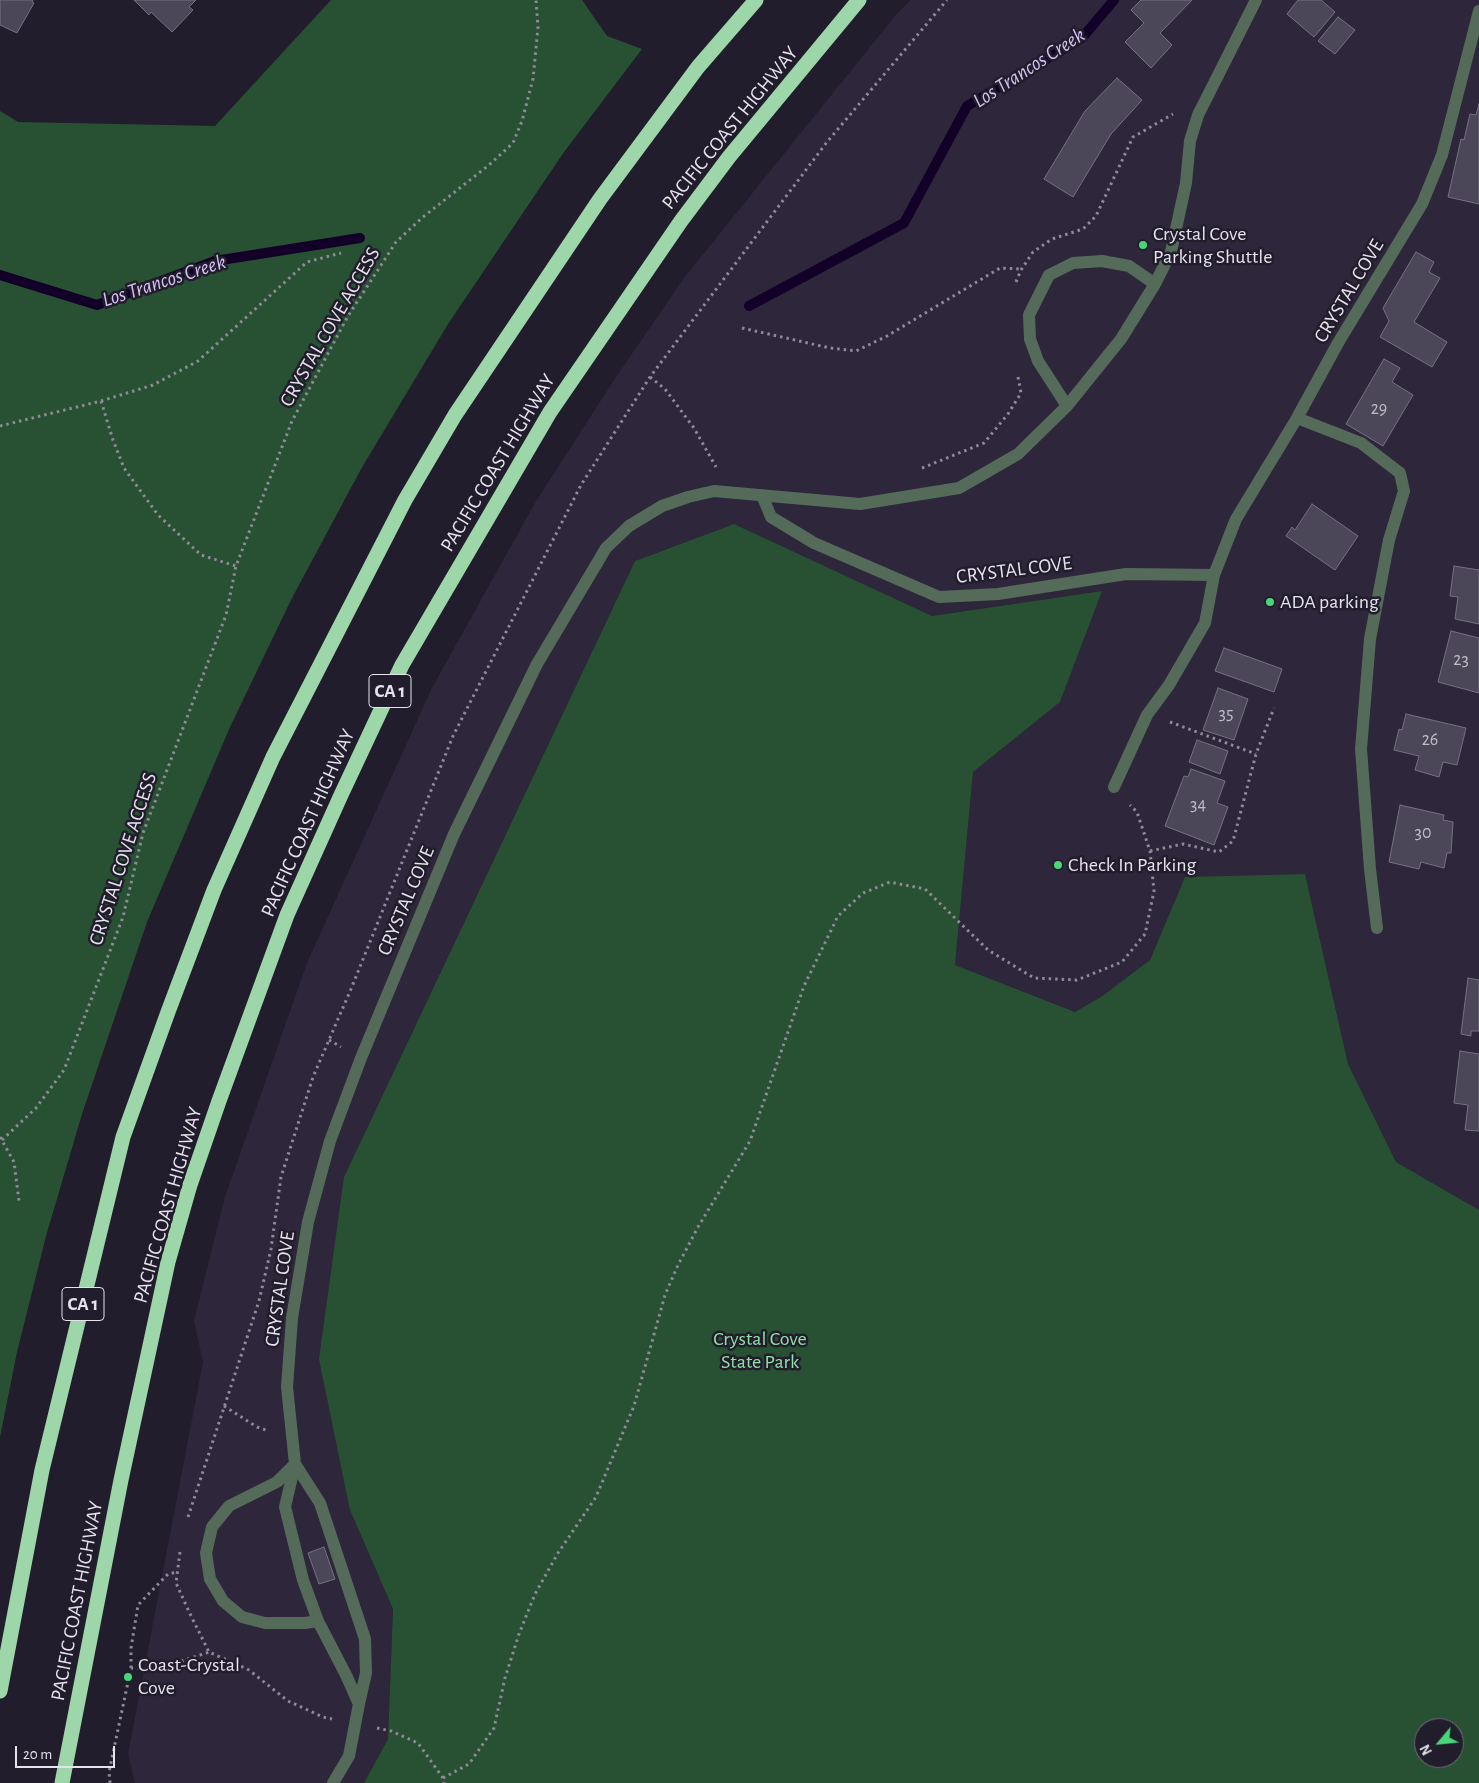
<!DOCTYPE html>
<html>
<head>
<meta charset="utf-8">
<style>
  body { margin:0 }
  #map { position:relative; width:1479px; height:1783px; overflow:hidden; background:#221d2c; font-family:"Alegreya Sans",sans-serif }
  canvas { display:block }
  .north { position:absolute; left:1414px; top:1718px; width:50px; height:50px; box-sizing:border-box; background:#221d2c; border:1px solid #706c79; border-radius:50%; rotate:242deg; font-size:14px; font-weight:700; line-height:20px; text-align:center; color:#e6e3ed }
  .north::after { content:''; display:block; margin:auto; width:18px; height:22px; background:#48d778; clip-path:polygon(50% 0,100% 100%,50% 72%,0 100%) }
  .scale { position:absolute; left:15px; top:1746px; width:100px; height:22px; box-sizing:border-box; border:2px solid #e6e3ed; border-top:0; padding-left:6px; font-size:15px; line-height:18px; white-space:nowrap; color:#e6e3ed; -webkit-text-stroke:4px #221d2c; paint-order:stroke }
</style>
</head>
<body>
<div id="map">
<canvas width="1479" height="1783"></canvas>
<div class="north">N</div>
<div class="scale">20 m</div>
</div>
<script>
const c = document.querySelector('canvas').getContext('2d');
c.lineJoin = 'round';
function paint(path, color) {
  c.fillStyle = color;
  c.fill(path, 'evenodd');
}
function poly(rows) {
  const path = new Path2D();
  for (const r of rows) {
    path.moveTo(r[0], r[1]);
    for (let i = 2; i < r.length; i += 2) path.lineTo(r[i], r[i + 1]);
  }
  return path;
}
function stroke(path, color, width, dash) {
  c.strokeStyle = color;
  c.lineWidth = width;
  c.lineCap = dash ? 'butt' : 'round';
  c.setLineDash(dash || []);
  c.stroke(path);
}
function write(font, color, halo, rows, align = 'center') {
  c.font = font + ' "Alegreya Sans",sans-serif';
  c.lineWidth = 5;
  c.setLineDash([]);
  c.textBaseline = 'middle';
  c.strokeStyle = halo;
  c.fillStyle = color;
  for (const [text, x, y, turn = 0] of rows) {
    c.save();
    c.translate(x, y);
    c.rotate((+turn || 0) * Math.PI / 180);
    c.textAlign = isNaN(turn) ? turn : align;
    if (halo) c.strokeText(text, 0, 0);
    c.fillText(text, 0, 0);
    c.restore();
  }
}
paint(poly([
  [911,0,1479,0,1479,1210,1396,1162,1348,1064,1305,874,1185,877,1150,960,1101,997,1075,1012,955,965,973,772,1060,702,1102,591,932,616,734,524,635,561,344,1177,350,1510,393,1609,388,1739,364,1783,135,1783,128,1754,203,1362,194,1321,225,1197,307,963,432,688,535,503,614,380,684,278,895,16]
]), '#2e273b');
paint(poly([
  [331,0,582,0,607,36,642,49,564,152,448,324,361,469,291,600,230,727,147,922,82,1114,46,1236,17,1352,0,1437,0,111,18,122,215,126],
  [734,524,932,616,1102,591,1060,702,973,772,955,965,1075,1012,1101,997,1150,960,1185,877,1305,874,1348,1064,1396,1162,1479,1210,1479,1783,364,1783,388,1739,393,1609,350,1510,319,1359,344,1177,635,561],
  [1424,1728,1454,1728,1454,1758,1424,1758]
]), '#285133');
stroke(poly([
  [0,275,97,305,215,261,360,238],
  [749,306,904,223,967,106,1082,38,1114,0]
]), '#120029', 10);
const building = poly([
  [0,0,33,0,32,2,34,3,17,33,0,25,0,0],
  [134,0,196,0,189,7,193,10,172,32,151,12,149,15,134,0],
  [1141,0,1192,0,1160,33,1172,45,1151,68,1125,42,1144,23,1131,10,1141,0],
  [1298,0,1321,0,1335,12,1314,37,1287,14,1298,0],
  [1338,17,1355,30,1335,54,1318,41,1338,17],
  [1117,78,1142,100,1111,134,1073,197,1044,179,1085,111,1117,78],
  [1479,104,1479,204,1448,197,1461,139,1464,140,1470,114,1476,115,1479,104],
  [1416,252,1434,262,1429,272,1440,278,1414,322,1447,342,1432,367,1380,337,1389,321,1383,308,1416,252],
  [1384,359,1400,368,1392,382,1413,395,1383,446,1346,424,1384,359],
  [1312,504,1358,536,1335,570,1286,536,1292,527,1295,530,1312,504],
  [1454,566,1479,570,1479,624,1455,619,1458,597,1450,596,1454,566],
  [1451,631,1479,638,1479,693,1438,682,1451,631],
  [1224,648,1282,669,1274,692,1215,671,1224,648],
  [1218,688,1248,699,1234,740,1203,730,1218,688],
  [1406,714,1466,728,1457,765,1443,762,1439,777,1415,770,1419,756,1394,750,1399,729,1402,730,1406,714],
  [1197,740,1228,751,1220,774,1189,762,1197,740],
  [1191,769,1225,781,1217,803,1228,807,1214,845,1165,826,1184,776,1188,777,1191,769],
  [1400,805,1444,815,1443,820,1453,822,1451,853,1447,853,1444,868,1421,862,1419,869,1389,862,1400,805],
  [1468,978,1479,980,1479,1031,1471,1031,1471,1036,1461,1034,1468,978],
  [1460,1051,1479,1054,1479,1131,1465,1130,1468,1105,1454,1103,1460,1051],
  [324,1547,335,1579,319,1584,308,1553,324,1547]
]);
paint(building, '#4c4758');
stroke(building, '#757082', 1);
stroke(poly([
  [1016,282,1021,270,1033,252,1052,239,1083,229,1096,216,1133,137,1173,114],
  [742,328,830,348,856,351,887,336,1000,268,1021,269],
  [650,377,665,389,694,428,716,467],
  [101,401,113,440,124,468,158,515,201,555,236,566],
  [0,426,101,401,153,385,198,361,307,262,341,253],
  [922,468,984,443,1008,414,1021,393,1018,377],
  [1170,722,1256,754],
  [1150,851,1183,844,1219,852,1233,841,1256,754,1274,708],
  [329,1040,341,1047],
  [0,1137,14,1162,19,1201],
  [2,1140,36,1108,64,1070,123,917,143,833,226,615,236,566,292,421,348,316,396,242,423,217,489,165,513,143,522,121,533,79,538,27,536,0],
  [224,1406,257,1427,269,1431],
  [188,1517,259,1301,271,1249,281,1177,313,1077,351,989,453,736,581,485,650,377,827,142,947,0],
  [180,1552,176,1583,191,1616,209,1652,249,1670,288,1701,323,1717,332,1719],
  [131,1668,131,1648,138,1605,168,1574,177,1572],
  [377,1728,391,1731,418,1743,443,1778,444,1783],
  [443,1778,469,1764,494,1728,505,1678,519,1634,535,1594,558,1553,596,1497,634,1406,665,1295,678,1265,698,1227,750,1141,804,986,838,916,863,893,890,882,925,889,988,950,1034,978,1077,980,1122,962,1145,934,1154,891,1150,851,1137,812,1130,805],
  [110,1783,109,1772,131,1668,155,1670,209,1652]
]), '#8e8a96', 3, [2.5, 4]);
stroke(poly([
  [1067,406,1038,361,1030,339,1029,315,1049,275,1073,263,1102,261,1129,266,1155,284],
  [1297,418,1361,443,1400,473,1404,491,1389,540,1370,639,1361,749,1370,869,1377,928],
  [762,495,771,517,814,543,939,597,998,594,1126,574,1214,575],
  [1114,787,1147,715,1169,685,1205,623,1214,575,1236,519,1297,418,1338,343,1422,204,1442,155,1479,11],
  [295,1464,320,1503,365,1639,366,1673,359,1704,349,1756,333,1783],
  [295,1464,277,1482,229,1506,212,1527,206,1553,210,1579,223,1601,242,1617,265,1623,305,1623,318,1621],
  [359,1704,346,1675,318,1621,303,1580,285,1507,295,1464,287,1387,292,1318,308,1222,330,1141,361,1058,454,834,537,664,606,548,629,526,662,506,688,497,714,491,860,504,959,488,1018,454,1067,406,1121,339,1155,284,1171,252,1186,183,1190,141,1198,115,1256,0]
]), '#556b59', 12);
stroke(poly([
  [0,1691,42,1470,123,1137,168,1012,214,890,273,757,405,500,455,415,600,199,698,67,756,0],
  [62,1783,121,1480,168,1262,190,1185,219,1101,287,915,341,795,402,665,550,412,681,221,729,157,859,0]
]), '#9cd6a9', 15);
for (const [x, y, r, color] of [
  [1143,245,5,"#48d778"],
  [1270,602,5,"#48d778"],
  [1058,865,5,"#48d778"],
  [128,1677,5,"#48d778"]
]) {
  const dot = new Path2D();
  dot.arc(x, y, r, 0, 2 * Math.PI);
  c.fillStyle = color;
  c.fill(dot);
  stroke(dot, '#221d2c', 2);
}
write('18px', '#c0bcc8', null, [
  ["29",1379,409],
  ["23",1461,660],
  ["35",1226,714],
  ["26",1430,740],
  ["34",1198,805],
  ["30",1423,833]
]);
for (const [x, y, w] of [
  [390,691,42],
  [83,1304,42]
]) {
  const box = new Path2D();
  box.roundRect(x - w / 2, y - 16.5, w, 33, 4);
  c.fillStyle = '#221d2c';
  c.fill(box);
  stroke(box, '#e6e3ed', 1);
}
write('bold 19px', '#e6e3ed', null, [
  ["CA 1",390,691],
  ["CA 1",83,1304]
]);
write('20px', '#e6e3ed', '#221d2c', [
  ["PACIFIC COAST HIGHWAY",730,128,-51],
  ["CRYSTAL COVE",1349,291,-59],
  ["CRYSTAL COVE ACCESS",330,327,-60],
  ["PACIFIC COAST HIGHWAY",498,463,-59],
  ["CRYSTAL COVE",1014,570,-7],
  ["PACIFIC COAST HIGHWAY",308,823,-66],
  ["CRYSTAL COVE ACCESS",123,859,-72],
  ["CRYSTAL COVE",406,901,-67],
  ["PACIFIC COAST HIGHWAY",168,1205,-74],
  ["CRYSTAL COVE",280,1289,-82],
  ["PACIFIC COAST HIGHWAY",77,1601,-79]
]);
write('20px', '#e6e3ed', '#221d2c', [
  ["Crystal Cove",1153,234],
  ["Parking Shuttle",1153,257],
  ["ADA parking",1280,602],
  ["Check In Parking",1068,865],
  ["Coast-Crystal",138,1665],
  ["Cove",138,1688]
], 'left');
write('20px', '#90e1a4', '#221d2c', [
  ["Crystal Cove",760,1339],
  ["State Park",760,1362]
]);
write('italic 21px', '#d3c3f4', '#221d2c', [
  ["Los Trancos Creek",1029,68,-33],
  ["Los Trancos Creek",164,281,-18]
]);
</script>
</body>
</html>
